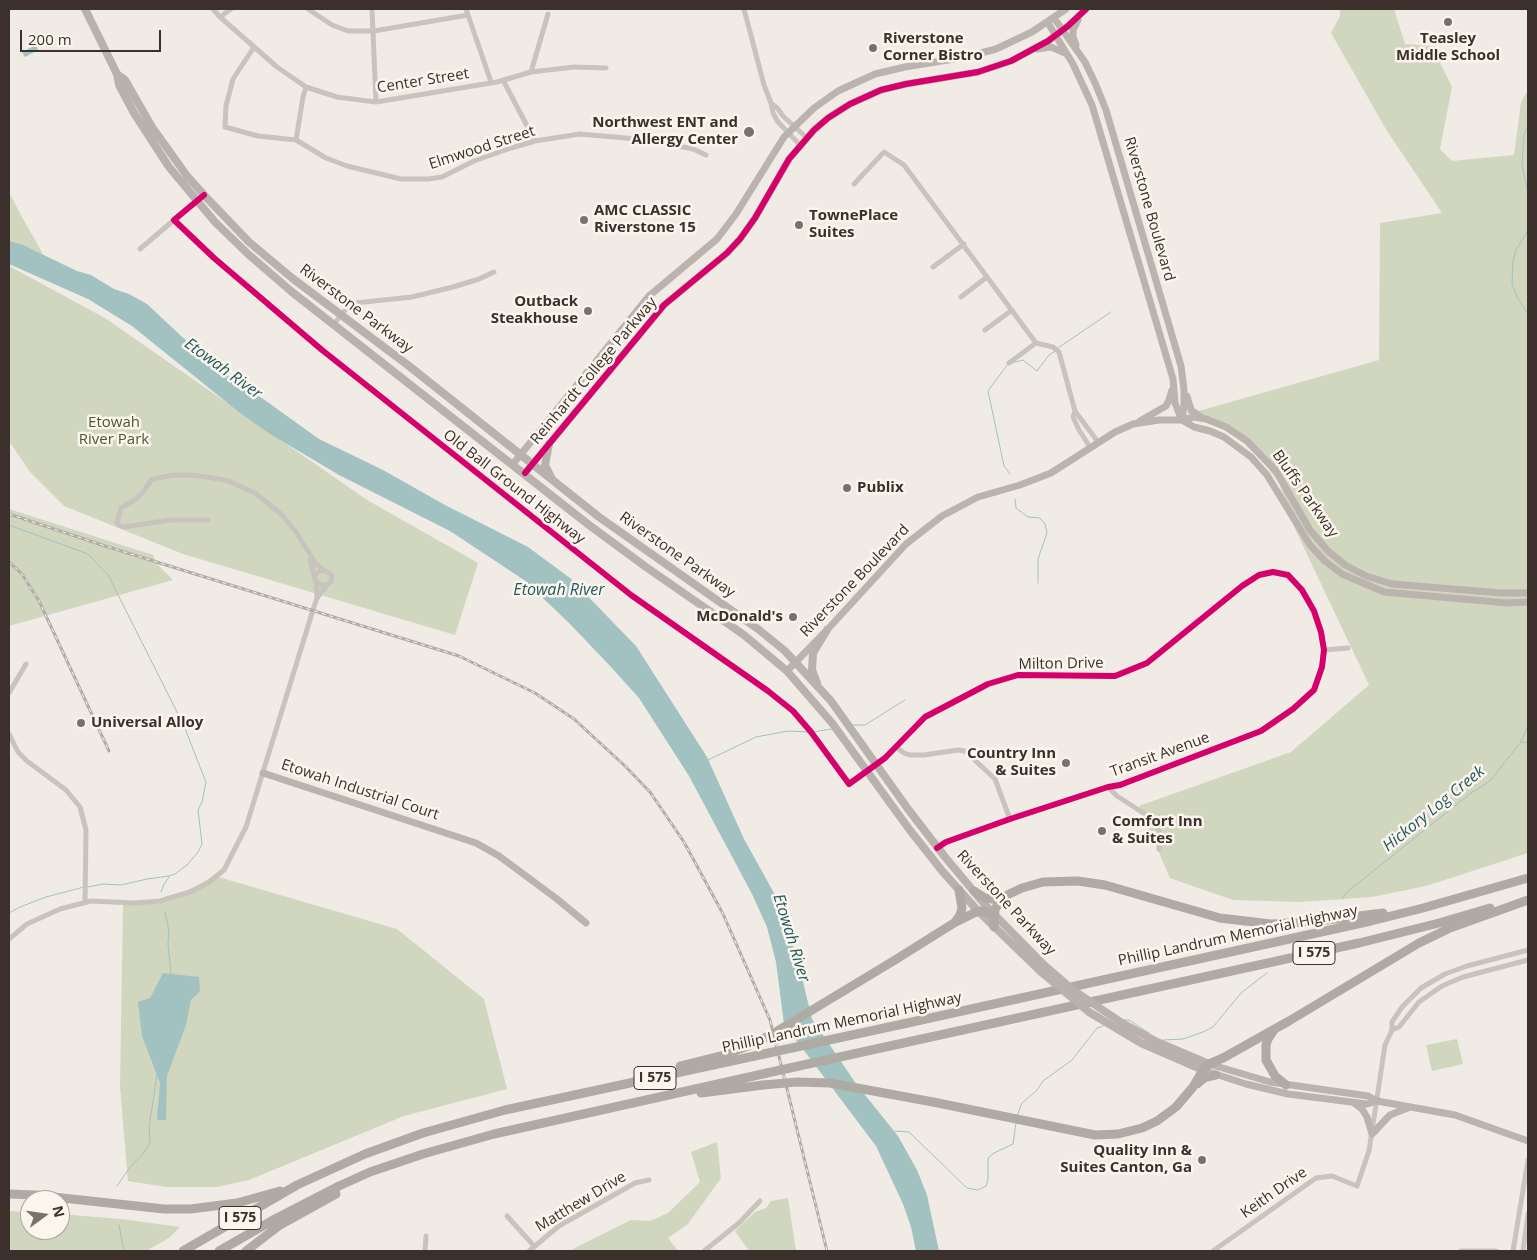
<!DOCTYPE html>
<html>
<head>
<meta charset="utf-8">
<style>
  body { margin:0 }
  #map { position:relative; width:1537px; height:1260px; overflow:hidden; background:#f0ebe5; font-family:"Open Sans",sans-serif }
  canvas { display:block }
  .frame { position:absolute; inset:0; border:10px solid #3b302b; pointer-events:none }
  .north { position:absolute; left:20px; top:1190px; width:50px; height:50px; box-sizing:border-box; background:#fbf5ee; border:1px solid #aea6a0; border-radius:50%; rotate:76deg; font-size:14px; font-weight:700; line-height:20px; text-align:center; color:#3b302b }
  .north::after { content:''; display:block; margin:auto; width:18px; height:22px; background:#7a716c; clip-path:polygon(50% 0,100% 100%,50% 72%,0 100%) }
  .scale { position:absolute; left:20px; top:30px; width:141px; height:22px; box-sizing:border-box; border:2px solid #3b302b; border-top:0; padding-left:6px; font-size:15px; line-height:18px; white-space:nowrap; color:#3b302b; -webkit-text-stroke:4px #fbf5ee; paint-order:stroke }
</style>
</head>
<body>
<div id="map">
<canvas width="1537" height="1260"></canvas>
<div class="frame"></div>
<div class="north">N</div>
<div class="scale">200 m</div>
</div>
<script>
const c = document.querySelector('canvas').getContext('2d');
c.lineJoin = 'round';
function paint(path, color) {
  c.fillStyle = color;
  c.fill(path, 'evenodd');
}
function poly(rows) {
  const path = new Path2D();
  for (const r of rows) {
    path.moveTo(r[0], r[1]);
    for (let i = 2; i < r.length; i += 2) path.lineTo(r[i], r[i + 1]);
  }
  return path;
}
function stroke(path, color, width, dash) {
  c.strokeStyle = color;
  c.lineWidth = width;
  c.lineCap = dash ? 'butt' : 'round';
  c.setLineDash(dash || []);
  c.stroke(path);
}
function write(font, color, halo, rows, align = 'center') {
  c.font = font + ' "Open Sans",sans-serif';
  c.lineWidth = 5;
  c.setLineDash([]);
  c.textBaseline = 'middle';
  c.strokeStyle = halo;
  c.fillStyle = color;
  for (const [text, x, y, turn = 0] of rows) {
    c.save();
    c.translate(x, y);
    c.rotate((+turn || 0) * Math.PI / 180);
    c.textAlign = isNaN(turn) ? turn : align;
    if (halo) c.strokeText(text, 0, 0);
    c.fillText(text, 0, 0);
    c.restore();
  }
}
paint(poly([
  [1340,9,1394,9,1405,44,1432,46,1452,87,1440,149,1452,161,1514,155,1521,102,1528,90,1528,853,1426,886,1372,897,1300,902,1233,900,1170,878,1139,806,1291,752,1369,685,1295,529,1279,483,1252,447,1231,430,1186,413,1202,410,1379,360,1380,223,1442,213,1387,131,1331,33,1340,16],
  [9,192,22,217,43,254,9,250],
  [9,266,105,318,367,500,478,563,455,635,183,554,64,506,30,472,9,441],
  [9,509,153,555,159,566,173,580,9,626],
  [215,876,397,929,484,999,507,1089,404,1116,249,1180,217,1187,166,1187,128,1181,120,1087,123,903,164,902],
  [1457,1039,1463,1064,1432,1071,1426,1045],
  [717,1142,721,1178,688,1224,668,1238,678,1251,569,1251,631,1220,650,1221,668,1213,700,1182,691,1152],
  [788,1198,796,1251,749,1251,735,1231,755,1212,766,1208,771,1201],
  [9,1211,30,1212,30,1230,60,1230,60,1214,121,1219,180,1227,169,1238,146,1251,9,1251]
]), '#d1d6bf');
paint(poly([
  [36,45,38,50,25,57,22,52],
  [9,241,23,245,77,271,91,275,114,289,129,294,147,304,210,363,266,401,319,439,383,470,445,505,528,547,570,578,636,646,707,757,744,839,779,902,798,961,812,1019,857,1085,898,1136,917,1170,927,1195,939,1251,916,1251,911,1227,903,1204,876,1146,784,1024,776,962,767,927,752,894,689,776,639,698,611,667,570,624,524,580,450,531,339,475,270,434,240,413,132,326,88,299,9,264],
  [163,973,199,977,200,991,191,1000,186,1025,167,1076,166,1120,157,1120,160,1083,142,1036,138,1002,150,998]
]), '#a1c2c1');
stroke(poly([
  [1528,125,1524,135,1522,165,1528,193],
  [1528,231,1516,250,1513,261,1512,284,1517,297,1528,314],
  [1058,348,1111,312],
  [1012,363,1023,360,1037,371,1049,355,1055,351],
  [1008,364,988,391,1004,466,1010,474],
  [1015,499,1016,508,1028,517,1040,518,1045,524,1047,533,1038,559,1038,583],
  [9,525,88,554,108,575,184,726,206,782,202,802,198,810,202,844,198,852,187,865,175,874,169,876,147,879,121,885,103,884,88,887],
  [853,725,865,725,905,700],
  [813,732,832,729],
  [1522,742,1528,743],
  [708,760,756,737,788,731,809,732],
  [161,892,164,884,169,877],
  [1342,899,1347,892,1471,793,1490,781,1521,742,1528,726],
  [165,912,169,931,168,944,171,974],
  [9,913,20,907,46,897,84,887],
  [1124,1020,1129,1020,1149,1033],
  [1163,1040,1183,1039,1203,1032,1213,1027,1241,993,1267,973],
  [1017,1116,1022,1103,1037,1090,1043,1081,1072,1060,1097,1028,1103,1026],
  [895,1131,909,1132,967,1188,978,1190,986,1186,988,1179,988,1158,994,1153,1013,1144,1016,1123],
  [117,1186,131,1166,142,1155,150,1143,149,1128,157,1074],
  [119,1225,124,1251]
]), '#a1c2c1', 1);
stroke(poly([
  [213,9,220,17,277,67,306,87,337,97,352,99,376,102,497,82,531,72,574,67,606,68],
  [308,9,332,25,348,31,374,31,468,15],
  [372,9,376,102],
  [466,9,491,82],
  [744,9,764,85,771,103],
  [220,17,231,9],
  [254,47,233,79,226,106,225,127,258,136,296,140],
  [531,72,548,14],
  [503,80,535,141],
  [306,87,303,97,296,140,326,158,347,166,401,179,428,179,442,177,474,161,511,148,535,141,580,134,648,140,693,149,706,155],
  [800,145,778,122,773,113,771,103,778,109,783,116,807,138],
  [854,184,884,152,904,165,1036,343,1053,347,1059,352,1075,411,1098,442],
  [199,199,174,220,214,258,322,350,631,595,768,691,793,711,811,732,849,784,885,758,925,717,988,684,1018,675,1115,676,1147,663,1242,586,1259,575,1273,572,1288,575,1302,590,1314,611,1321,632,1324,650,1322,667,1314,690,1293,709,1261,731,1120,785,1108,787,1010,819,946,842,937,848],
  [140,249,174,220],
  [933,267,964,244],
  [961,297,987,277],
  [334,324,347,308,355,303,412,297,453,287,479,279,494,272],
  [985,330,1012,310],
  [1009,363,1036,343],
  [1075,411,1073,417,1079,430,1090,447],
  [208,520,171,520,123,527,119,525,117,522,121,508,136,499,143,492,152,479,174,475,192,475,226,480,255,493,281,514,296,532,316,564,324,570],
  [310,560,316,582,317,598],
  [315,575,318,572,324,570,332,575,331,581,327,585,321,585,316,582],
  [1324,650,1348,648],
  [9,693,26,664],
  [9,734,18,752,27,761,66,790,80,807,86,830,85,902],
  [896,747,904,753,910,755,924,755,958,750,965,751,995,779,1010,819],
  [1108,787,1117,796,1151,818,1158,828,1161,838,1159,849],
  [9,939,27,924,60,909,91,901,135,903,160,901,193,891,209,882,224,870,246,827,313,610,317,598,327,585],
  [1392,1030,1399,1027,1419,1002,1442,986,1463,977,1528,960],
  [507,1216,534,1246],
  [425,1251,426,1236],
  [529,1251,559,1226,635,1183,649,1180],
  [704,1251,739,1223,760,1201],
  [1213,1251,1316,1178,1332,1176,1357,1186,1369,1151,1385,1045,1392,1030,1392,1022,1402,1007,1421,988,1445,974,1467,966,1528,950],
  [1461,1251,1496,1251],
  [1513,1251,1528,1160],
  [1523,1251,1528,1214]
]), '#c9c3be', 5);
stroke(poly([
  [1054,18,1085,62,1096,85,1106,110,1181,366,1184,390,1184,405,1182,420],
  [1048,23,1073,64,1092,105,1173,379,1175,403,1181,418],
  [1076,45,1073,37,1073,30,1078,20],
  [1037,49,1051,47,1065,53],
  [1187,396,1191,410,1201,417],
  [1182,420,1194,427,1210,431,1224,437,1251,457,1267,475,1310,545,1325,561,1342,574,1384,592,1508,603,1528,602],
  [1140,421,1166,406,1169,400,1172,390],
  [513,464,649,296,717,239,736,214,784,137,814,108,838,91,875,74,905,67,966,57,996,49,1032,32,1066,9],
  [525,473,664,305,727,253,740,239,755,218,789,159,814,130,828,118,850,104,881,90,906,84,978,72,1011,61,1048,41,1068,26,1086,9],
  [787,671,827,630,906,544,942,516,978,497,1020,485,1051,473,1115,432,1133,424,1159,420,1182,420,1194,417,1206,419,1226,427,1247,441,1276,471,1310,530,1328,551,1345,565,1366,576,1392,584,1501,593,1528,593],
  [263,773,476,843,499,856,557,899,586,923],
  [1209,1064,1270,1082,1368,1096,1377,1101,1455,1115,1528,1141],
  [1203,1070,1246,1084,1288,1094,1367,1104,1377,1101],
  [1354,1103,1362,1109,1367,1117,1372,1134],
  [1372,1134,1390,1115,1410,1107]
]), '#bab3ae', 7);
stroke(poly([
  [85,9,117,74,119,85,134,113,169,167,215,222,248,254,292,292,589,525,646,567,744,635,787,671,832,723,909,829,943,872,978,911,1040,971],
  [117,74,125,80,152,127,187,176,204,195,249,242,292,278,409,366,599,517,758,629,785,651,831,701,908,809,945,857,986,906,1044,965],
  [549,444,545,465,552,479],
  [817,683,812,670,813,653,827,630],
  [1089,1012,1141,1043,1203,1070],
  [1122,1023,1157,1042,1209,1064]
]), '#b8b1ad', 8);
stroke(poly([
  [974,891,985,898,992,899,1003,897,1022,888,1043,882,1078,881,1105,885,1220,918,1271,924,1311,922,1383,913],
  [955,922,960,915,962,908,959,890],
  [994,927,995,909,1003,897],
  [895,960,954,923,974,913,981,911,994,914],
  [903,1024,1371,921,1423,908,1528,878],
  [1274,1030,1268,1039,1266,1045,1266,1060,1275,1076,1286,1085],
  [908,1042,1359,943,1439,923,1490,908],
  [680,1066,724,1055,753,1044],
  [1197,1084,1204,1078,1216,1075],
  [701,1093,763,1085],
  [933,1102,1095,1135,1118,1134,1142,1128,1157,1121,1176,1107,1193,1087,1203,1070,1209,1064,1223,1058,1289,1021,1419,943,1450,928,1528,900],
  [9,1194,35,1195,164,1209,191,1209,237,1203,280,1191],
  [183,1251,297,1185,365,1154,423,1133,505,1110,764,1054],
  [219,1251,275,1219,339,1186,370,1172,423,1154,494,1134,767,1073],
  [246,1251,280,1225,336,1194]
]), '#afaaa4', 9);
const rail = poly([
  [9,514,105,546,459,656,535,693,574,719,625,766,650,792,684,842,723,914,770,1020,827,1251],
  [9,562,22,574,39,601,109,751]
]);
stroke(rail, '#b1aca8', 3);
stroke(rail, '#fbf5ee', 1, [4]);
stroke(poly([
  [1044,965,1073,990,1122,1023],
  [1040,971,1089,1012]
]), '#b8b1ad', 8);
stroke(poly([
  [753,1044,774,1033,895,960],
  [764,1054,903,1024],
  [767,1073,908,1042],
  [763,1085,797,1082,830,1083,933,1102]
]), '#afaaa4', 9);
stroke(poly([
  [204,195,174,220,214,258,322,350,631,595,768,691,793,711,811,732,849,784,885,758,925,717,988,684,1018,675,1115,676,1147,663,1242,586,1259,575,1273,572,1288,575,1302,590,1314,611,1321,632,1324,650,1322,667,1314,690,1293,709,1261,731,1120,785,1108,787,1010,819,946,842,937,848],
  [525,473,664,305,727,253,740,239,755,218,789,159,814,130,828,118,850,104,881,90,906,84,978,72,1011,61,1048,41,1068,26,1086,9]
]), '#d6006c', 6);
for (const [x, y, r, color] of [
  [1448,22,5,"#7a716c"],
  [873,48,5,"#7a716c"],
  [749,132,6,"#7a716c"],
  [584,220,5,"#7a716c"],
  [799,225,5,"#7a716c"],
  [588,311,5,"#7a716c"],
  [847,488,5,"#7a716c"],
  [793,617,5,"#7a716c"],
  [81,723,5,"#7a716c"],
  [1066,763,5,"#7a716c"],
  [1102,831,5,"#7a716c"],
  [1202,1160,5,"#7a716c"]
]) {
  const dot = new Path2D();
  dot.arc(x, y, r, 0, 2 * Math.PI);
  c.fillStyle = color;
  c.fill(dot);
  stroke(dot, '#fbf5ee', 2);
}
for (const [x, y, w] of [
  [1314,953,42],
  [655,1078,42],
  [240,1218,42]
]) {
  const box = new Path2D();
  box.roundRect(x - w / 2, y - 11.5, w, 23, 4);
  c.fillStyle = '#fbf5ee';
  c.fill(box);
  stroke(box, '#3b302b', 1);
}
write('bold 14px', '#3b302b', null, [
  ["I 575",1314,953],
  ["I 575",655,1078],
  ["I 575",240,1218]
]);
write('bold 15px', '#3b302b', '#fbf5ee', [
  ["Riverstone",883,39],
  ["Corner Bistro",883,56],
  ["Teasley",1448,39,"center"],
  ["Middle School",1448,56,"center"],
  ["Northwest ENT and",738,123,"right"],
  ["Allergy Center",738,140,"right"],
  ["AMC CLASSIC",594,211],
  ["Riverstone 15",594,228],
  ["TownePlace",809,216],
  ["Suites",809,233],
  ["Outback",578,302,"right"],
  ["Steakhouse",578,319,"right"],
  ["Publix",857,488],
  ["McDonald's",783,617,"right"],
  ["Universal Alloy",91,723],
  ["Country Inn",1056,754,"right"],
  ["& Suites",1056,771,"right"],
  ["Comfort Inn",1112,822],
  ["& Suites",1112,839],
  ["Quality Inn &",1192,1151,"right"],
  ["Suites Canton, Ga",1192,1168,"right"]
], 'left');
write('15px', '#3b302b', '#fbf5ee', [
  ["Center Street",423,81,-9],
  ["Elmwood Street",482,148,-18],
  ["Riverstone Boulevard",1149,209,74],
  ["Riverstone Parkway",356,309,37],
  ["Reinhardt College Parkway",594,371,-50],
  ["Old Ball Ground Highway",514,487,38],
  ["Bluffs Parkway",1305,494,55],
  ["Riverstone Parkway",677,555,35],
  ["Riverstone Boulevard",855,581,-46],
  ["Milton Drive",1061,664,-1],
  ["Transit Avenue",1160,755,-20],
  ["Etowah Industrial Court",360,790,18],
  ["Riverstone Parkway",1006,903,47],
  ["Phillip Landrum Memorial Highway",1238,936,-12],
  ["Phillip Landrum Memorial Highway",842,1023,-12],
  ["Keith Drive",1274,1193,-35],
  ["Matthew Drive",581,1202,-31]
]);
write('15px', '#4a5a2e', '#fbf5ee', [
  ["Etowah",114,423],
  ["River Park",114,440]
]);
write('italic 16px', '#1f5a5e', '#fbf5ee', [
  ["Etowah River",223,369,36],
  ["Etowah River",559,590],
  ["Hickory Log Creek",1434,809,-39],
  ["Etowah River",791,938,73]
]);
</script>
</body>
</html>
